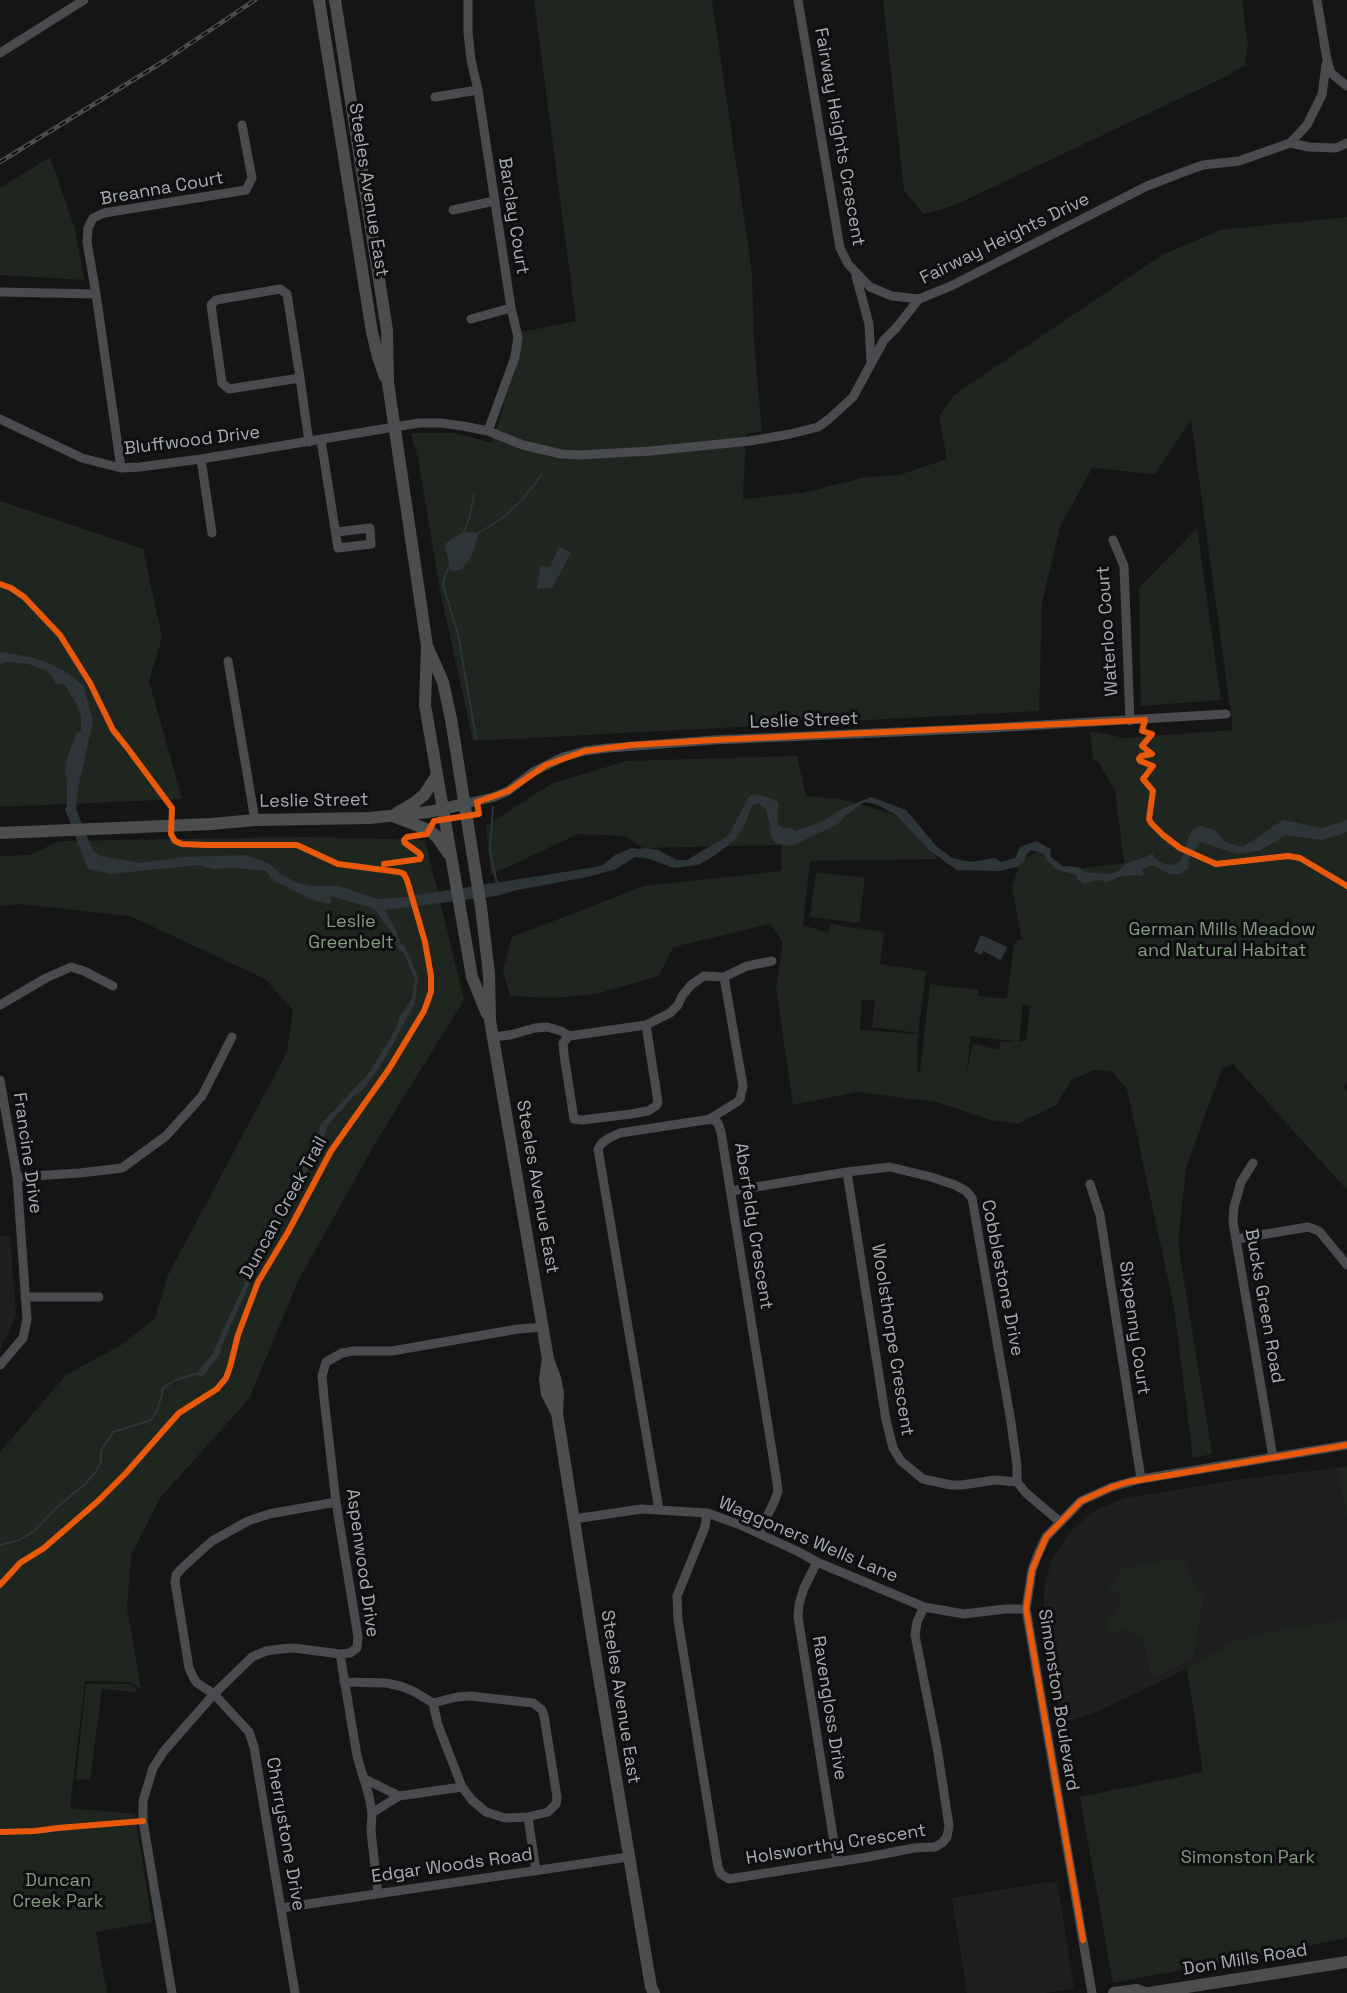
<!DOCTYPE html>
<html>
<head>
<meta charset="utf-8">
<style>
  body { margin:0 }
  canvas { display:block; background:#151515 }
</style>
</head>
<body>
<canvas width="1347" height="1993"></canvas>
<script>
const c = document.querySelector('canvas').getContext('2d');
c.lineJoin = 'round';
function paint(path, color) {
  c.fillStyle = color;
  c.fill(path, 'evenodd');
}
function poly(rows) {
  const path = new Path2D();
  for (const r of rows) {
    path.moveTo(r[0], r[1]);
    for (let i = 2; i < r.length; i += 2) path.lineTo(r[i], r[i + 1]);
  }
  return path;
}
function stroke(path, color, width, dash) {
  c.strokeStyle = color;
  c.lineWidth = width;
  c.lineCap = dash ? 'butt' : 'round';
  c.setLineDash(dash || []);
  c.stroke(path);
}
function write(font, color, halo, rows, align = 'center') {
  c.font = font + ' "Space Grotesk",sans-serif';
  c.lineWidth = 6;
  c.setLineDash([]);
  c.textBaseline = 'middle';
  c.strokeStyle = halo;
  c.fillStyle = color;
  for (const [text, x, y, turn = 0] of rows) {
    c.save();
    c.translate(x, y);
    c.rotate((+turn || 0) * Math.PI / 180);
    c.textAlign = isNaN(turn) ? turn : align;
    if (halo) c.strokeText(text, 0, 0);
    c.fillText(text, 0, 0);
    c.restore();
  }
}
paint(poly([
  [0,1236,10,1236,16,1315,0,1350],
  [1337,1468,1347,1519,1347,1619,1272,1631,1236,1640,1194,1665,1099,1711,1063,1723,1045,1623,1044,1590,1051,1561,1069,1533,1092,1512,1124,1498,1243,1479],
  [1057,1881,1074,1988,1045,1993,967,1993,952,1898]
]), '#1f1f20');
paint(poly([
  [534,0,712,0,752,272,754,343,762,431,746,434,743,499,802,493,867,477,899,475,947,459,939,416,954,395,1162,255,1220,230,1347,217,1347,1082,1344,1087,1347,1092,1347,1190,1233,1064,1222,1068,1186,1168,1178,1243,1212,1454,1193,1458,1174,1307,1127,1089,1111,1071,1093,1070,1072,1080,1056,1105,1017,1124,990,1120,937,1102,856,1092,793,1105,776,987,783,942,770,924,673,947,659,976,596,994,555,998,510,996,503,970,512,937,644,886,782,871,781,845,643,848,625,836,578,834,491,875,486,826,551,784,626,761,797,756,806,796,841,799,896,815,938,859,810,861,803,925,828,933,830,924,884,932,880,964,926,971,918,1033,872,1027,875,1001,862,999,860,1030,918,1034,917,1070,920,1072,930,984,978,990,978,996,1008,999,1007,997,1014,946,1018,940,1022,940,1012,888,1021,858,1043,851,1062,871,1124,863,1115,790,1098,762,1093,759,1090,731,1124,738,1233,730,1191,419,1155,474,1092,468,1060,527,1042,602,1039,711,473,741,440,591,418,459,411,433,455,433,492,443,521,347,522,332,576,321],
  [1023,1004,1030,1007,1026,1040,1019,1042],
  [971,1036,1014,1041,1014,1042,1001,1041,999,1050,973,1044,966,1076],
  [883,0,1242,0,1248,44,1245,65,1225,77,953,206,923,214,904,190],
  [50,157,75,229,84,280,0,275,0,188],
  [0,501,143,549,162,637,149,681,182,799,0,807],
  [1197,528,1221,700,1141,706,1139,588],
  [303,837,425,840,464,1000,377,1140,298,1281,249,1399,160,1498,131,1555,127,1608,141,1689,129,1682,85,1681,70,1808,135,1814,152,1922,96,1932,107,1993,0,1993,0,1452,66,1375,123,1344,155,1318,168,1275,287,1052,293,1010,265,979,130,916,19,904,0,906,0,856,30,855,59,841],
  [816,872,865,878,859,923,810,917],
  [1347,1466,1347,1519,1337,1468],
  [1181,1558,1184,1559,1191,1577,1204,1595,1193,1657,1152,1679,1143,1640,1127,1631,1121,1630,1111,1634,1106,1621,1117,1613,1121,1604,1119,1595,1108,1588,1123,1568],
  [1347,1619,1347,1938,1113,1983,1080,1797,1203,1772,1187,1668,1236,1640,1272,1631],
  [86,1684,128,1684,137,1688,136,1692,102,1689,90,1780,76,1779]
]), '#1f251f');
paint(poly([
  [464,532,479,533,472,555,462,569,455,571,450,569,445,544,454,537],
  [559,546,571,553,552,588,537,589,540,566,550,567],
  [0,652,30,657,48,663,67,672,84,686,93,722,79,784,76,809,89,842,93,850,101,856,140,863,182,857,245,855,270,864,280,874,298,883,311,886,339,886,378,899,405,897,596,867,603,865,615,855,632,848,637,849,647,848,658,850,677,860,687,860,729,835,749,796,754,794,770,798,778,802,778,825,782,828,791,828,795,831,821,822,842,809,871,797,906,810,936,846,952,858,971,862,994,858,1001,862,1015,858,1020,847,1036,841,1051,849,1050,856,1062,866,1078,867,1085,872,1096,873,1110,874,1118,871,1127,863,1146,857,1152,853,1156,859,1164,864,1174,865,1181,861,1189,836,1193,830,1201,826,1214,830,1227,843,1243,847,1283,820,1322,828,1347,820,1347,832,1322,840,1286,835,1261,850,1238,854,1200,842,1189,859,1188,868,1180,874,1169,874,1153,865,1142,869,1144,873,1142,876,1134,875,1119,877,1107,882,1099,880,1084,883,1077,879,1076,875,1056,869,1047,860,1044,854,1031,850,1026,855,1024,862,1017,867,998,871,957,870,930,851,896,815,876,804,864,802,845,816,838,824,794,845,786,846,776,843,771,837,770,825,766,809,758,803,752,806,743,828,734,841,711,858,698,865,674,868,650,859,635,857,614,870,582,878,517,890,496,896,385,910,396,930,401,944,404,945,410,957,418,977,415,1003,388,1053,377,1071,364,1088,353,1097,328,1125,326,1133,251,1281,222,1345,220,1354,204,1375,199,1377,199,1371,212,1354,258,1254,312,1149,321,1124,369,1073,397,1027,399,1018,412,999,415,980,404,953,398,949,392,933,376,911,369,907,330,896,331,902,329,904,312,900,273,880,266,871,234,868,213,869,199,865,110,874,88,869,65,809,67,806,67,781,65,770,68,755,77,732,81,731,81,716,77,705,65,685,56,684,52,676,45,670,28,664,7,662,0,664],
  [981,935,1007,947,1001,960,983,951,981,955,974,951]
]), '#2d3539');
stroke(poly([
  [464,532,469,519,474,495],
  [479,533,504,517,522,500,542,474],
  [450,566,446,573,443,585,458,634,476,738],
  [493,807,490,850,497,884],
  [0,1545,19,1540,33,1532,56,1508,85,1484,95,1473,101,1462,101,1451,113,1432,151,1420,157,1411,162,1395,162,1389,175,1380,202,1372]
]), '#2d3539', 2);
stroke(poly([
  [468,0,468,32,471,60,478,90,511,308,518,337,515,357,488,431],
  [798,0,840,248,848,264,870,287,892,296,919,299],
  [1317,0,1327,60,1331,73,1347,86],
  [0,53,84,0],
  [435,97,478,90],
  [1290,143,1307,125,1322,95,1326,65],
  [453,210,494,201],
  [856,276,869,324,871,362],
  [0,292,96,294,121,468],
  [96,294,87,242,88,228,93,218,104,213,246,190,252,178,242,125],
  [471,319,511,308],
  [300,378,229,389,222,383,211,305,216,300,280,289,287,294,300,378,307,428,309,442],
  [0,419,82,458,121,468,140,467,201,459,419,423,441,423,463,426,488,431,523,445,561,454,579,455,651,451,750,441,790,434,818,427,829,419,853,397,884,340,896,328,919,299,951,286,1147,186,1189,170,1203,165,1239,161,1290,143,1309,147,1336,148,1347,143],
  [321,440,338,548,371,544,370,528,336,532],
  [201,459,212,533],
  [1113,540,1124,566,1130,721],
  [228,661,255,820],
  [464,804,494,797,508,791,533,772,563,757,585,751,608,748,714,740,990,728,1226,714],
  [0,1005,46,978,71,967,84,971,113,986],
  [569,1036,563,1043,564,1055,574,1119,582,1120,631,1114,648,1111,656,1106,658,1102,646,1025],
  [493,1037,510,1035,535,1028,547,1027,561,1031,569,1036,646,1025,670,1013,678,1005,682,996,691,985,704,976,724,977,747,966,772,961],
  [0,1080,17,1177,27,1319,23,1338,0,1365],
  [708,1120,737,1102,740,1099,743,1086,724,977],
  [1253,1163,1241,1182,1234,1207,1233,1222,1273,1457],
  [847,1172,886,1420,893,1448,901,1461,923,1479,951,1485,962,1485,995,1480,1017,1482],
  [17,1177,80,1173,122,1168,166,1136,202,1096,232,1037],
  [1090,1184,1100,1215,1141,1479],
  [731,1191,847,1172,890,1167,931,1177,955,1185,966,1191,972,1198,1011,1422,1017,1466,1017,1482,1026,1493,1059,1521],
  [1236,1239,1308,1227,1319,1231,1347,1265],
  [25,1297,99,1297],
  [659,1510,598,1149,602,1143,609,1138,620,1133,712,1119,718,1123,721,1132,776,1476,778,1491,774,1502,759,1533],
  [707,1513,705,1527,677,1596,678,1620,718,1867,721,1874,729,1879,868,1857,914,1848,935,1847,942,1843,947,1837,949,1826,937,1747,915,1635,917,1622,924,1607],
  [574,1519,641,1509,707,1513,738,1524,799,1552,817,1562,924,1607,964,1614,1005,1609,1026,1609],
  [817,1562,804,1588,799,1604,798,1617,837,1861],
  [340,1654,357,1756,369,1796,372,1813,371,1831,378,1894],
  [344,1682,386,1683,400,1686,413,1691,433,1703,457,1697,470,1696,533,1703,542,1710,544,1716,557,1797,556,1804,548,1812,528,1817,505,1818,486,1812,472,1800,462,1787,399,1796,372,1813],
  [433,1703,438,1725,462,1787],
  [365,1779,399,1796],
  [528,1817,536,1871],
  [281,1908,628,1857],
  [172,1993,143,1821,143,1801,153,1768,164,1751,214,1694,252,1657,266,1651,280,1649,294,1648,340,1654,350,1653,357,1648,358,1637,336,1502,324,1398,322,1376,326,1362,342,1353,354,1351,392,1351,518,1329,544,1327],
  [295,1993,254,1747,249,1732,214,1694,197,1683,193,1677,189,1668,175,1582,176,1575,182,1568,212,1541,248,1521,269,1514,336,1502],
  [1092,1993,1026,1609,1032,1570,1038,1554,1046,1537,1081,1501,1112,1487,1141,1479,1347,1445]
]), '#494b4e', 9);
stroke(poly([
  [319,0,372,332,378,357,385,377],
  [335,0,387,330,388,383,427,646,425,705,472,977,487,1014],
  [427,646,443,682,451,719,481,907,489,974,490,1020,548,1359,555,1378,558,1393,557,1413,593,1641,651,1987,654,1993],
  [397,813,414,803,424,795,437,775],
  [395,817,429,830,437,837,448,853],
  [0,833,211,824,255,820,369,818,429,812,464,804],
  [548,1359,545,1379,547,1394,557,1413],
  [1114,1993,1137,1990,1145,1993],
  [1149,1993,1347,1962]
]), '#4c4d4f', 12);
const rail = poly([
  [0,162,164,61,255,0]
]);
stroke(rail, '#4b4c4e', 4.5);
stroke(rail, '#0f0f11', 2, [7]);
stroke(poly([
  [0,584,11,588,24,597,60,635,90,683,113,730,126,746,172,808,171,834,175,841,182,844,205,845,297,845,338,864,399,872,404,874,407,880,425,942,431,976,431,992,424,1011,389,1069,331,1151,288,1232,258,1282,238,1335,230,1367,226,1378,217,1389,179,1413,126,1473,98,1501,44,1548,20,1563,0,1585],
  [384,864,420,859,421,856,419,853,405,843,404,840,407,837,427,834,434,821,479,814,477,802,508,791,546,765,585,751,632,745,714,740,1145,720,1142,731,1152,734,1142,746,1152,754,1141,756,1139,759,1140,761,1153,766,1143,779,1153,791,1149,819,1151,823,1163,835,1180,848,1216,864,1288,856,1300,858,1347,886],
  [0,1832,35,1831,58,1828,143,1821],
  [1083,1940,1026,1609,1032,1570,1046,1537,1081,1501,1112,1487,1128,1482,1347,1445]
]), '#e8590c', 6);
write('18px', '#a7adb4', '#0f0f11', [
  ["Fairway Heights Crescent",839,137,80],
  ["Breanna Court",162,189,-10],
  ["Steeles Avenue East",368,190,81],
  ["Barclay Court",513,216,81],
  ["Fairway Heights Drive",1005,239,-26],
  ["Bluffwood Drive",192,441,-7],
  ["Waterloo Court",1108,631,-94],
  ["Leslie Street",804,721,-2],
  ["Leslie Street",314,801,-1],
  ["Francine Drive",27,1153,82],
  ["Steeles Avenue East",537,1187,80],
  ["Duncan Creek Trail",284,1208,-61],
  ["Aberfeldy Crescent",753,1226,81],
  ["Cobblestone Drive",1002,1278,79],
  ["Bucks Green Road",1264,1306,80],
  ["Sixpenny Court",1134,1328,82],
  ["Woolsthorpe Crescent",892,1340,81],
  ["Waggoners Wells Lane",808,1540,23],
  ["Aspenwood Drive",362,1563,82],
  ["Steeles Avenue East",620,1697,81],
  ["Simonston Boulevard",1058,1700,81],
  ["Ravengloss Drive",829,1708,81],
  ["Cherrystone Drive",285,1834,80],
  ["Holsworthy Crescent",836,1845,-9],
  ["Edgar Woods Road",452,1866,-8],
  ["Don Mills Road",1245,1960,-9]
]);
write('18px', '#839d81', '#0f0f11', [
  ["Leslie",351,922],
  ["Greenbelt",351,943],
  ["German Mills Meadow",1222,930],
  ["and Natural Habitat",1222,951],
  ["Simonston Park",1248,1858],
  ["Duncan",58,1881],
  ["Creek Park",58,1902]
]);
</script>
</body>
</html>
